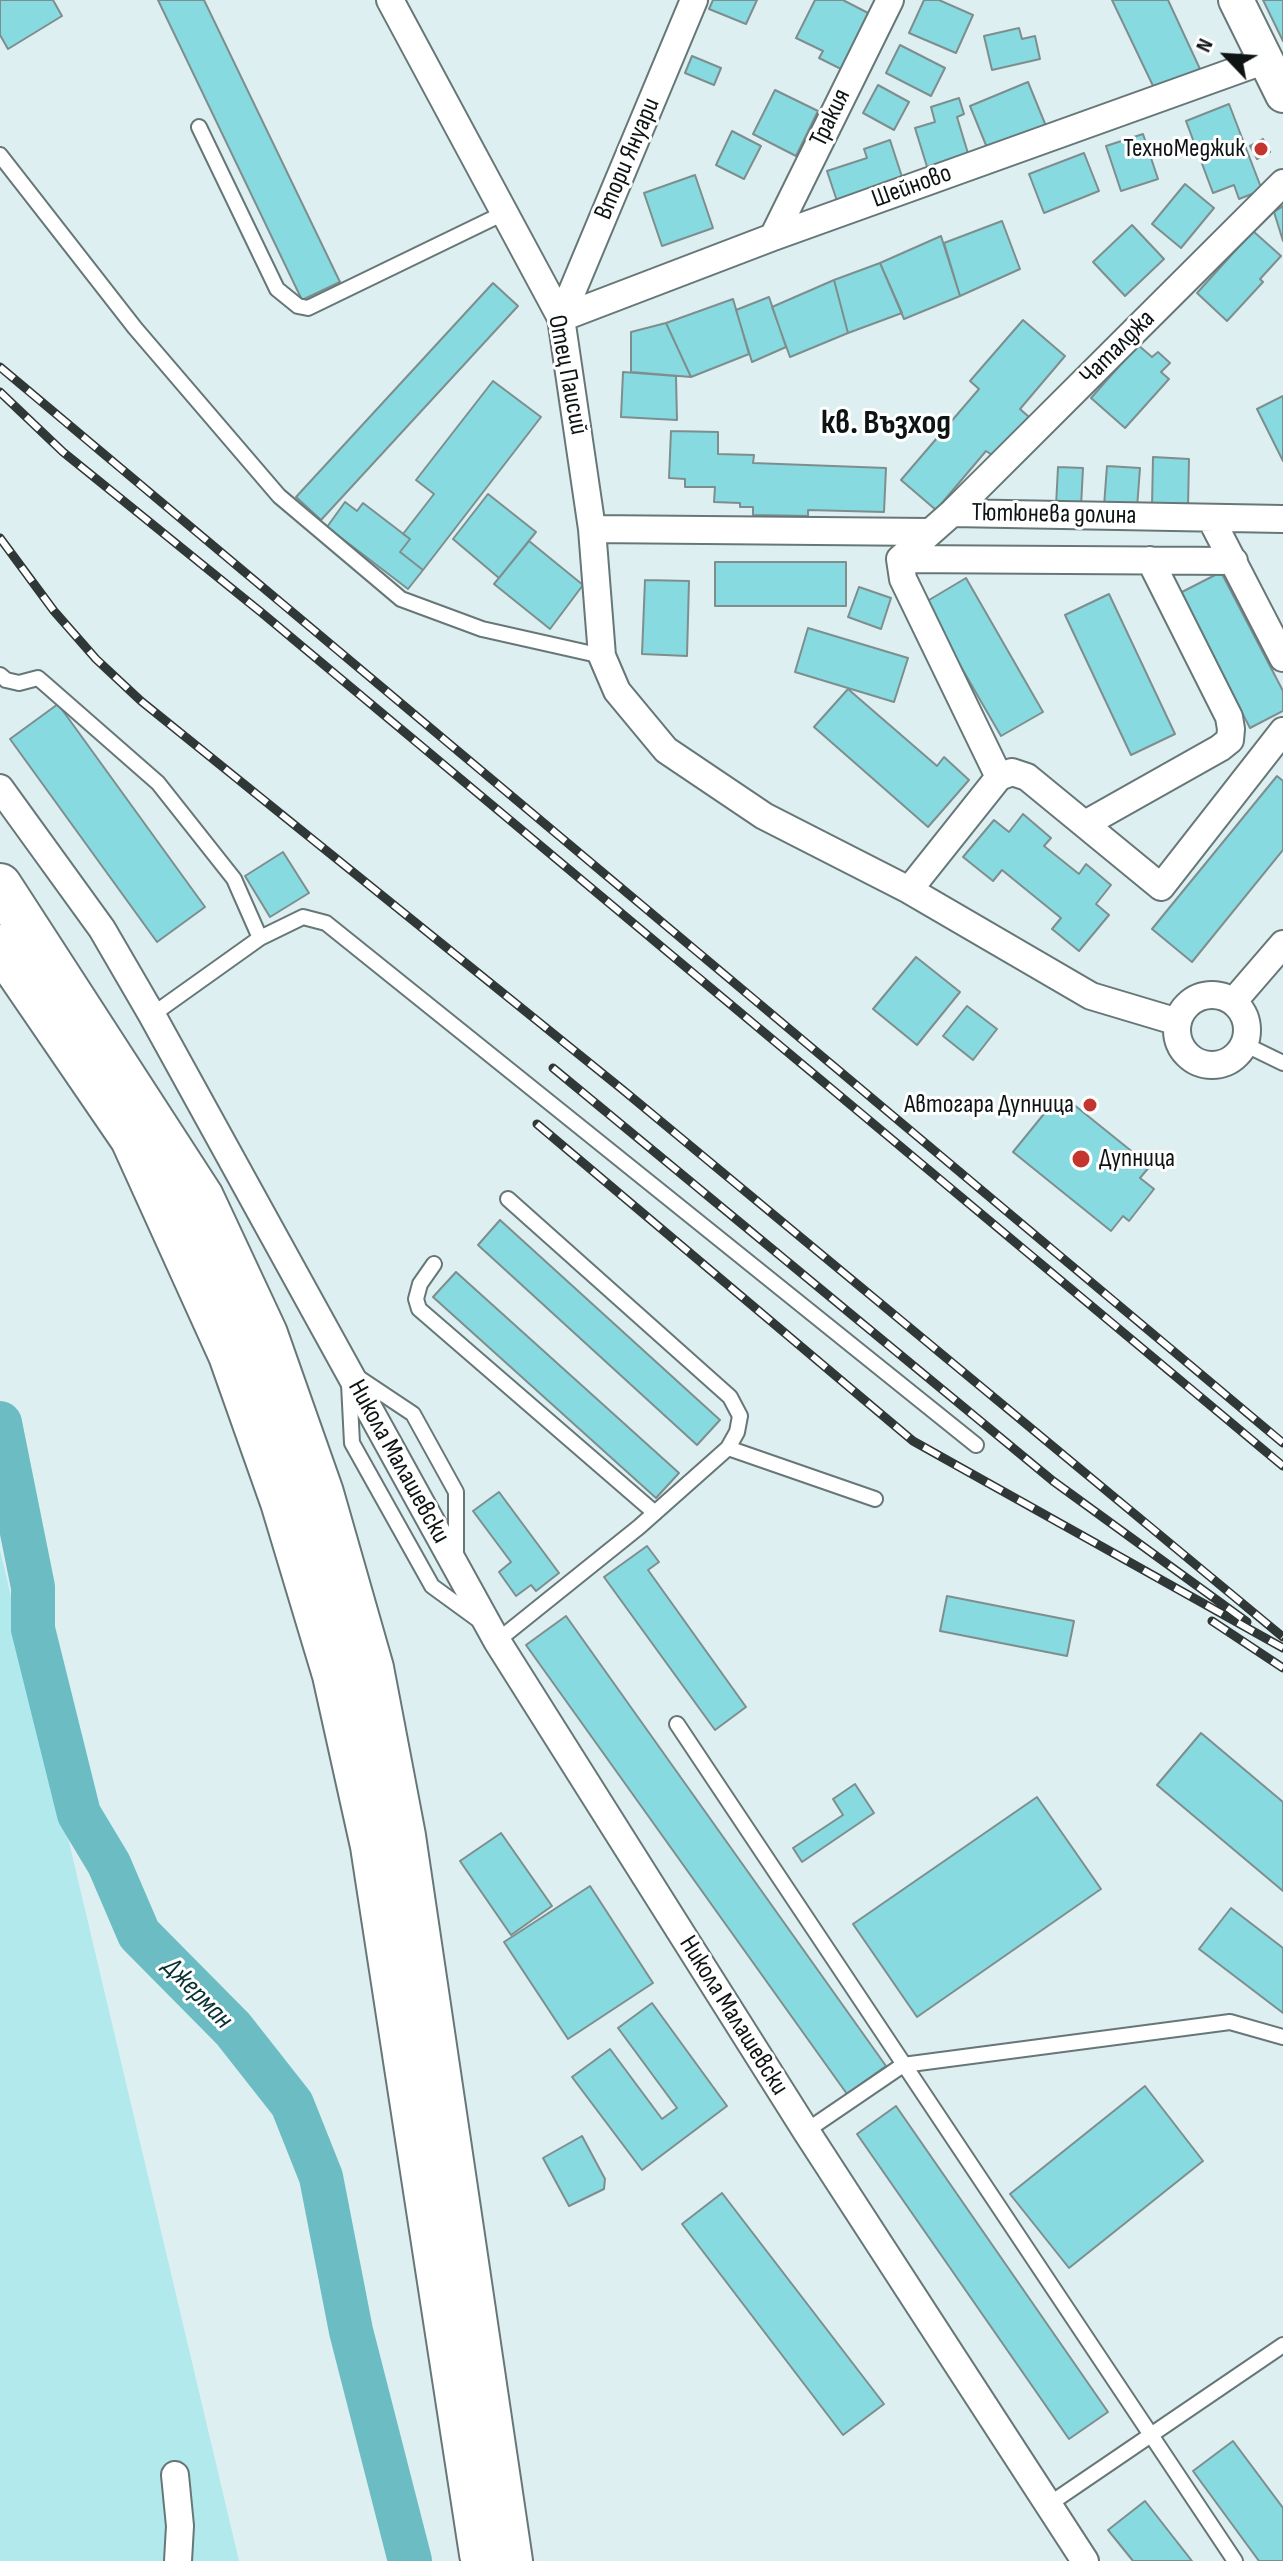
<!DOCTYPE html>
<html>
<head>
<meta charset="utf-8">
<style>
  body { margin:0 }
  #map { position:relative; width:1283px; height:2561px; overflow:hidden; background:#ddeff0; font-family:"Sofia Sans Condensed",sans-serif }
  canvas { display:block }
  .north { position:absolute; left:1187px; top:16px; width:80px; height:80px; -webkit-text-stroke:6px #fff; paint-order:stroke; rotate:295deg; font-size:22px; font-weight:700; line-height:32px; text-align:center; color:#0e1414 }
  .north::after { content:''; display:block; margin:auto; width:28px; height:36px; background:#0e1414; clip-path:polygon(50% 0,100% 100%,50% 72%,0 100%) }
</style>
</head>
<body>
<div id="map">
<canvas width="1283" height="2561"></canvas>
<div class="north">N</div>
</div>
<script>
const c = document.querySelector('canvas').getContext('2d');
c.lineJoin = 'round';
function paint(path, color) {
  c.fillStyle = color;
  c.fill(path, 'evenodd');
}
function poly(rows) {
  const path = new Path2D();
  for (const r of rows) {
    if (r.length === 3) {
      path.moveTo(r[0] + r[2], r[1]);
      path.arc(r[0], r[1], r[2], 0, 2 * Math.PI);
      continue;
    }
    path.moveTo(r[0], r[1]);
    for (let i = 2; i < r.length; i += 2) path.lineTo(r[i], r[i + 1]);
  }
  return path;
}
function stroke(path, color, width, dash) {
  c.strokeStyle = color;
  c.lineWidth = width;
  c.lineCap = dash ? 'butt' : 'round';
  c.setLineDash(dash || []);
  c.stroke(path);
}
function write(font, color, halo, rows, align = 'center') {
  c.font = font + ' "Sofia Sans Condensed",sans-serif';
  c.lineWidth = 6;
  c.setLineDash([]);
  c.textBaseline = 'middle';
  c.strokeStyle = halo;
  c.fillStyle = color;
  for (const [text, x, y, turn = 0] of rows) {
    c.save();
    c.translate(x, y);
    c.rotate((+turn || 0) * Math.PI / 180);
    c.textAlign = isNaN(turn) ? turn : align;
    if (halo) c.strokeText(text, 0, 0);
    c.fillText(text, 0, 0);
    c.restore();
  }
}
paint(poly([
  [0,1550,239,2561,0,2561]
]), '#b1e9ed');
stroke(poly([
  [0,1423,33,1587,33,1629,79,1814,109,1864,139,1934,233,2029,292,2104,321,2177,351,2331,410,2561]
]), '#6bbdc3', 44);
const building = poly([
  [0,0,53,0,62,16,8,49,0,35,0,0],
  [158,0,204,0,340,282,302,300,158,0],
  [713,0,757,0,746,24,709,9,713,0],
  [815,0,843,0,870,14,841,69,819,58,823,51,796,38,815,0],
  [924,0,939,0,973,15,956,53,909,33,924,0],
  [1112,0,1168,0,1200,69,1155,90,1112,0],
  [1263,0,1283,0,1283,41,1263,0],
  [1019,28,1022,39,1035,36,1040,59,992,70,984,36,1019,28],
  [900,45,945,68,931,96,886,73,900,45],
  [692,56,721,68,714,85,685,73,692,56],
  [1028,82,1048,131,990,155,970,106,1028,82],
  [878,85,909,102,894,130,863,113,878,85],
  [775,90,818,111,796,156,753,134,775,90],
  [959,98,964,114,957,117,970,160,929,173,915,128,935,122,931,107,959,98],
  [1229,104,1262,190,1239,199,1234,185,1213,193,1186,121,1229,104],
  [732,131,761,146,744,179,716,165,732,131],
  [1143,134,1158,179,1121,191,1106,146,1143,134],
  [1263,139,1270,152,1257,159,1250,146,1263,139],
  [890,140,903,180,837,201,827,171,867,158,864,149,890,140],
  [1084,153,1099,191,1044,213,1029,174,1084,153],
  [695,175,713,228,662,246,644,193,695,175],
  [1185,184,1214,208,1181,248,1152,224,1185,184],
  [1283,206,1283,241,1274,212,1283,206],
  [1002,221,1020,269,960,296,944,243,1002,221],
  [1132,225,1164,259,1125,296,1093,262,1132,225],
  [1253,231,1281,256,1260,279,1263,282,1227,321,1197,293,1253,231],
  [941,236,960,296,904,319,880,263,941,236],
  [880,263,902,313,848,333,834,280,880,263],
  [834,280,848,333,790,357,772,307,834,280],
  [493,283,518,306,321,520,296,497,493,283],
  [769,297,786,347,752,362,736,310,769,297],
  [733,299,749,354,691,377,666,323,733,299],
  [1023,320,1065,356,1020,409,1029,417,995,457,986,451,936,510,901,480,979,389,970,381,1023,320],
  [666,323,691,377,631,372,631,332,666,323],
  [1138,345,1152,357,1158,352,1170,363,1161,372,1169,379,1125,428,1091,398,1138,345],
  [623,372,676,376,677,420,621,417,623,372],
  [493,381,541,417,423,570,400,552,410,539,403,534,434,494,416,480,493,381],
  [1283,396,1283,461,1257,409,1283,396],
  [671,431,718,432,718,454,754,455,753,463,886,468,884,512,808,510,808,516,753,515,753,507,740,507,740,503,714,502,715,487,685,487,685,479,669,478,671,431],
  [1153,457,1189,459,1188,507,1152,506,1153,457],
  [1107,466,1140,468,1137,508,1104,506,1107,466],
  [1058,467,1083,468,1081,507,1056,506,1058,467],
  [488,494,536,532,499,578,453,539,488,494],
  [345,502,357,511,363,503,410,539,400,552,423,570,408,589,327,527,345,502],
  [529,541,583,585,550,629,494,584,529,541],
  [715,562,846,562,846,606,715,606,715,562],
  [1221,572,1283,691,1283,711,1250,728,1180,593,1221,572],
  [966,578,1043,712,1001,736,924,603,966,578],
  [645,580,689,581,687,656,642,654,645,580],
  [859,587,891,598,881,629,848,617,859,587],
  [1109,594,1175,734,1131,755,1065,615,1109,594],
  [808,628,908,658,894,702,795,672,808,628],
  [848,689,937,766,944,757,969,780,928,827,814,727,848,689],
  [58,704,205,907,157,942,10,739,58,704],
  [1277,776,1283,781,1283,850,1192,962,1152,929,1277,776],
  [1023,814,1051,838,1044,846,1079,874,1086,864,1111,885,1096,904,1109,915,1079,951,1052,929,1061,918,1002,870,993,881,963,857,994,820,1009,832,1023,814],
  [283,852,309,893,270,917,245,876,283,852],
  [916,957,960,992,917,1045,873,1009,916,957],
  [967,1006,997,1029,973,1060,943,1036,967,1006],
  [1068,1100,1150,1166,1140,1178,1154,1189,1129,1221,1123,1216,1111,1231,1013,1152,1052,1104,1059,1110,1068,1100],
  [500,1220,720,1420,697,1445,478,1245,500,1220],
  [456,1272,679,1473,656,1498,433,1297,456,1272],
  [499,1492,559,1573,536,1591,531,1585,516,1596,499,1572,511,1562,473,1511,499,1492],
  [647,1546,659,1562,648,1570,746,1707,715,1730,604,1577,647,1546],
  [947,1596,1074,1621,1067,1656,940,1631,947,1596],
  [566,1616,886,2066,847,2094,526,1645,566,1616],
  [1201,1733,1283,1802,1283,1891,1157,1785,1201,1733],
  [855,1784,874,1813,802,1862,793,1848,843,1815,833,1799,855,1784],
  [1037,1797,1101,1889,917,2017,853,1924,1037,1797],
  [501,1833,552,1906,511,1935,460,1861,501,1833],
  [590,1886,653,1983,568,2039,504,1942,590,1886],
  [1231,1908,1283,1948,1283,2013,1199,1949,1231,1908],
  [652,2003,727,2106,642,2170,572,2077,610,2049,662,2119,677,2108,618,2028,652,2003],
  [1145,2086,1203,2161,1069,2268,1010,2194,1145,2086],
  [896,2106,1108,2412,1069,2439,857,2134,896,2106],
  [582,2136,605,2179,604,2189,569,2206,543,2158,582,2136],
  [722,2193,884,2404,843,2435,682,2224,722,2193],
  [1233,2441,1283,2508,1283,2561,1259,2561,1193,2471,1233,2441],
  [1145,2501,1192,2561,1133,2561,1108,2530,1145,2501]
]);
paint(building, '#87dadf');
stroke(building, '#7e8e8f', 2);
const service = poly([
  [199,127,277,289,298,306,308,308,504,213],
  [0,155,135,328,279,496,401,599,482,629,602,656],
  [0,675,6,680,19,683,38,678,45,684,158,783,234,879,260,938],
  [152,1015,260,938,303,917,326,923,976,1445],
  [1244,1044,1283,1063],
  [434,1264,420,1284,416,1299,419,1309,655,1513],
  [356,1376,413,1414,456,1492,456,1557],
  [349,1384,352,1443,432,1586,480,1621],
  [728,1448,875,1499],
  [497,1641,639,1527,728,1448,737,1432,740,1416,730,1397,508,1199],
  [677,1724,1235,2561],
  [806,2131,903,2065,1230,2022,1283,2037],
  [1048,2505,1283,2345]
]);
const minor = poly([
  [390,0,561,318,592,529,602,656,617,691,666,750,764,816,909,890,1091,996,1178,1022],
  [773,237,890,0],
  [561,318,773,237,1266,60],
  [561,318,694,0],
  [952,513,1283,183],
  [1211,519,1283,658],
  [592,529,930,532],
  [900,559,952,513,1283,519],
  [900,559,1234,561],
  [900,559,903,579,999,777],
  [0,788,102,929,152,1015,497,1641,806,2131,1085,2561],
  [1085,824,1220,748,1230,740,1231,729,1229,717,1150,560],
  [909,890,999,777,1012,772,1027,777,1161,887,1283,731],
  [1212,1030,35],
  [1233,1002,1283,944],
  [175,2475,180,2526,178,2561]
]);
const tertiary = poly([
  [1236,0,1283,95]
]);
const primary = poly([
  [0,885,202,1197,266,1334,322,1493,372,1668,404,1836,511,2561],
  [0,946,132,1139,230,1355,282,1502,334,1675,372,1846,481,2554]
]);
stroke(service, '#677778', 18);
stroke(minor, '#677778', 30);
stroke(tertiary, '#677778', 38);
stroke(primary, '#677778', 46);
stroke(service, '#fff', 14);
stroke(minor, '#fff', 26);
stroke(tertiary, '#fff', 34);
stroke(primary, '#fff', 42);
const rail = poly([
  [0,367,1283,1443],
  [0,392,63,452,262,613,1283,1466],
  [0,538,54,611,96,659,141,701,623,1090,1283,1637],
  [553,1068,1053,1481,1247,1622],
  [537,1124,913,1441,1283,1648],
  [1212,1621,1283,1668]
]);
stroke(rail, '#2f3737', 9);
stroke(rail, '#fff', 6, [18]);
for (const [x, y, r, color] of [
  [1261,149,8,"#c3352e"],
  [1090,1105,8,"#c3352e"],
  [1081,1159,10,"#c3352e"]
]) {
  const dot = new Path2D();
  dot.arc(x, y, r, 0, 2 * Math.PI);
  c.fillStyle = color;
  c.fill(dot);
  stroke(dot, '#fff', 3);
}
write('26px', '#0e1414', '#fff', [
  ["Тракия",831,118,-64],
  ["Втори Януари",628,159,-67],
  ["Шейново",912,187,-20],
  ["Чаталджа",1118,348,-45],
  ["Отец Паисий",567,375,79],
  ["Тютюнева долина",1054,515,1],
  ["Никола Малашевски",398,1462,61],
  ["Никола Малашевски",733,2016,58]
]);
write('26px', '#0e1414', '#fff', [
  ["ТехноМеджик",1245,149],
  ["Автогара Дупница",1074,1105],
  ["Дупница",1099,1159,"left"]
], 'right');
write('italic 28px', '#073234', '#fff', [
  ["Джерман",197,1994,46]
]);
write('bold 34px', '#0e1414', '#fff', [
  ["кв. Възход",886,424]
]);
</script>
</body>
</html>
